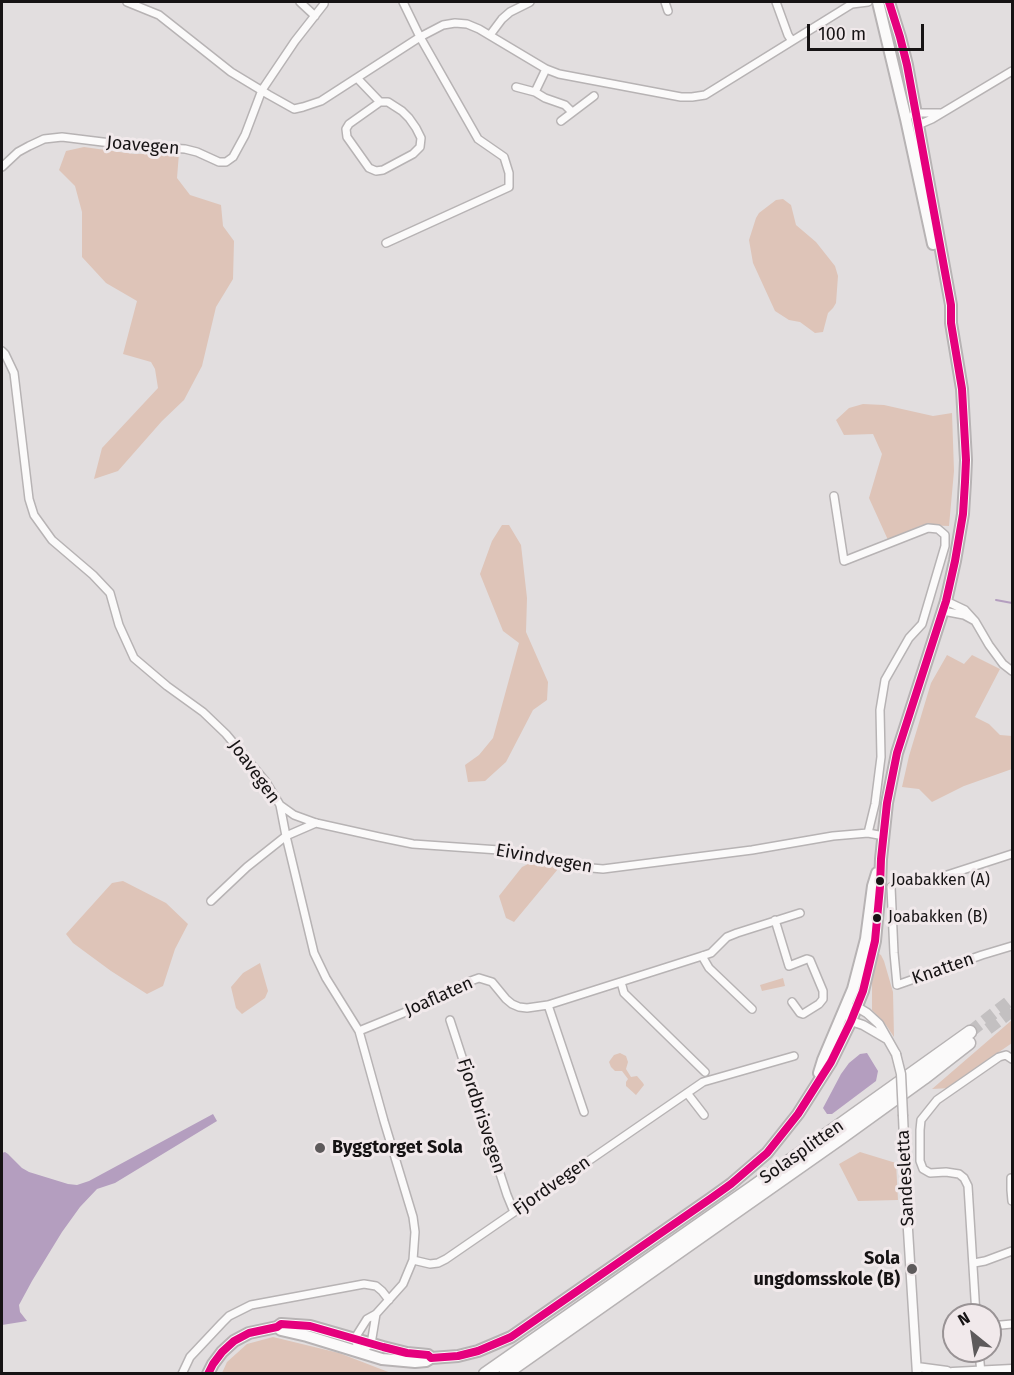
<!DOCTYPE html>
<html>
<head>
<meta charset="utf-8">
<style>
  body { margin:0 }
  #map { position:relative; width:1014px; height:1375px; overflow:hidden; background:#e2dedf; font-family:"Fira Sans",sans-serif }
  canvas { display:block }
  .frame { position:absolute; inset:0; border:3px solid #161314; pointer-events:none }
  .north { position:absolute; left:942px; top:1303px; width:60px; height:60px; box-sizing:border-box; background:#f1e9eb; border:2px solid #999395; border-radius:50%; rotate:330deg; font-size:16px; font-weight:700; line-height:24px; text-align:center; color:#161314 }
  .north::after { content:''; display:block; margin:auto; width:21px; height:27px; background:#5d5a5b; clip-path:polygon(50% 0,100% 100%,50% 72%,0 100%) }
  .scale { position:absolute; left:807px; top:24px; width:117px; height:27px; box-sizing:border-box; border:3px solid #161314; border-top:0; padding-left:8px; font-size:18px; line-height:21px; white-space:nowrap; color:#161314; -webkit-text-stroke:4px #f1e9eb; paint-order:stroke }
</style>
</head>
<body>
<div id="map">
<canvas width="1014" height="1375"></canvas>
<div class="frame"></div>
<div class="north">N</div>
<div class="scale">100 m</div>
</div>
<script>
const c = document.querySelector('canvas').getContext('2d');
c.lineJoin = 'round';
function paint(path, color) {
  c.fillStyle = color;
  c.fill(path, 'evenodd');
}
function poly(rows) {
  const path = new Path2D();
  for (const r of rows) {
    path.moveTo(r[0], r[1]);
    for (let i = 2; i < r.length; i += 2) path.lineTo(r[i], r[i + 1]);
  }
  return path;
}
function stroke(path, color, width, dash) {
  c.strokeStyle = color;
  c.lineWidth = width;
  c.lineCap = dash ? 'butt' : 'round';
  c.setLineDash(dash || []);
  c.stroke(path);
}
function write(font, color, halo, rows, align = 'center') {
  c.font = font + ' "Fira Sans",sans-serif';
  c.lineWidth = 6;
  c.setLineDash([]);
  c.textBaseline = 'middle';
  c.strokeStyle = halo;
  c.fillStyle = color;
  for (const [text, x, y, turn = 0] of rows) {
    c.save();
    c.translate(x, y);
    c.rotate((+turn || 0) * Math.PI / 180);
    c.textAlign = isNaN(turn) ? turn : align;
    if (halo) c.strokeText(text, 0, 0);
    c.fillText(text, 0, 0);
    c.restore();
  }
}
paint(poly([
  [84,147,134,154,179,153,177,178,190,195,221,205,223,226,234,241,233,279,216,307,202,366,184,400,162,421,118,471,94,479,102,448,158,388,155,369,151,362,123,354,137,301,106,283,82,257,82,212,75,186,59,170,66,151],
  [783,199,791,205,796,225,816,242,835,266,838,276,836,303,833,308,828,313,823,332,815,333,800,322,789,320,775,311,753,263,749,240,756,218,759,213,776,200],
  [863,404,884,405,933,416,952,413,954,471,949,526,922,525,888,540,869,498,882,454,873,434,844,435,836,420,849,408],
  [502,525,509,525,521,545,527,598,526,632,548,682,547,700,533,710,506,762,485,781,468,782,465,765,479,755,493,738,519,643,503,631,480,574,492,541],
  [947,655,964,664,972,655,1000,669,975,717,989,724,1000,735,1012,736,1012,769,964,786,932,802,919,789,902,787,909,756,931,683],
  [534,861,558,869,514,922,506,918,499,896,522,867],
  [123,881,166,903,188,924,175,949,163,986,147,994,111,971,73,943,66,934,112,883],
  [876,952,881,955,884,961,893,992,894,1037,886,1025,872,1010,872,976],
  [260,963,268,991,265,998,242,1014,236,1008,231,987,243,973],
  [783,978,785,986,762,991,760,985],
  [1012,1020,1012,1043,973,1070,950,1088,932,1089],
  [620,1053,626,1056,628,1062,626,1069,631,1077,637,1076,643,1083,644,1085,636,1095,626,1086,626,1082,628,1079,622,1071,615,1071,611,1067,609,1062,611,1059,614,1055],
  [860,1152,896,1163,898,1200,858,1201,839,1164],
  [273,1337,339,1353,391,1373,222,1373,227,1362,247,1344]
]), '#dec4b8');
paint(poly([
  [867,1053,878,1071,876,1081,832,1114,827,1114,823,1108,841,1074,849,1063,860,1054],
  [213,1114,217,1121,115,1183,97,1189,80,1207,62,1232,32,1281,19,1305,20,1312,27,1321,2,1325,2,1153,5,1152,8,1154,22,1168,29,1172,68,1184,77,1185,89,1181]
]), '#b49ebf');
stroke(poly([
  [996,600,1012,603]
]), '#b49ebf', 2);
stroke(poly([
  [988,1029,1012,1011],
  [970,1032,1012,999]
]), '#c3c0c1', 12, [12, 6]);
const minor = poly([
  [127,2,159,15,231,72,269,95,294,109,303,107,321,101,420,37,443,25,455,23,467,24,479,29,546,69,559,74,681,97,692,97,705,95,855,2],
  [300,2,315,16],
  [665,2,668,11],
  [776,2,788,35,792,41],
  [852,4,868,2],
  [490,35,502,19,510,12,530,2],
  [546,69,535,92,545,98,565,105,572,112],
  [357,78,380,102],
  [516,87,535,92],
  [380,102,388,102,402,111,409,118,416,128,421,138,420,147,413,154,383,170,376,171,369,168,347,137,346,129,349,124,380,102],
  [913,115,916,113,940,113],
  [561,121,594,96],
  [917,124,918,125,932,119,1012,71],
  [2,167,18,152,29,146,44,139,62,137,135,146,185,149,197,152,219,162,226,162,233,157,245,135,262,90,295,41,324,4],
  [386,243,509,187,509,173,504,157,478,139,420,37,403,2],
  [2,351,5,354,14,373,29,499,34,515,52,540,93,575,110,593,119,625,134,658,167,686,203,712,226,734,266,782,280,805,286,836,314,953,326,978,359,1031,384,1121,413,1217,415,1232,413,1260,403,1284,376,1314,367,1319,355,1338,359,1352,371,1344,376,1314],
  [834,496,844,561,928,528,938,529,945,535,945,546,922,624,909,638,885,680,880,710,881,757,875,804,868,833],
  [943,611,964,615,975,621,965,610,946,601],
  [975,621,989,645,1003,664,1012,671],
  [280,805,294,815,316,823,379,837,413,844,499,850,535,857,569,866,603,869,752,850,833,836,868,833,884,836],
  [944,876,1012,854],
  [891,887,894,953,897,985,982,955,1012,946],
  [211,901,247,867,286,836,316,823],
  [775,920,789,966,807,959,810,960,823,991,823,999,819,1004,803,1014,800,1013,792,1002],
  [702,956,709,968,752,1009],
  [621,982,624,993,705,1072],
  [548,1005,584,1112],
  [450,1020,507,1195,514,1212],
  [359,1031,423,1005,465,983,479,978,492,982,506,999,512,1004,519,1007,527,1008,548,1005,702,956,711,953,727,937,737,933,800,913],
  [687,1093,704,1115],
  [1011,1178,1011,1190,1012,1201],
  [413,1260,430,1264,438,1263,446,1259,703,1082,794,1056],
  [974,1263,985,1261,1012,1251],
  [976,1315,968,1186,964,1178,959,1174,946,1172,930,1173,923,1169,920,1161,920,1130,921,1120,937,1100,999,1057,1006,1055,1012,1059],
  [990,1326,1012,1324],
  [979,1351,981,1374],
  [182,1374,190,1357,222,1323,229,1316,251,1305,364,1284,376,1286,382,1291,389,1300]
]);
const tertiary = poly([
  [851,1009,857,1007,867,1013,879,1024,896,1054],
  [848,1016,851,1021,863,1025,887,1039],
  [903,1116,908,1230,917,1374],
  [917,1367,947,1371],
  [941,1374,953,1372,1012,1369]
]);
const primary = poly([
  [878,2,906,119,933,244],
  [819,1073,823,1060,853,989,866,939,873,886,877,873],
  [277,1327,281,1330,307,1336,382,1359,415,1362,426,1361,431,1358],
  [208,1374,213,1364,222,1352,234,1341,249,1333,277,1327,281,1324,310,1326,383,1347,407,1353,428,1355,431,1358,458,1356,478,1351,511,1337,710,1199,731,1184,767,1153,798,1114,831,1062,851,1021,863,991,875,941,880,887,881,859,887,803,897,753,946,601,955,561,963,514,965,482,966,460,962,389,951,323,951,305,907,65,900,37,889,2]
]);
const trunk = poly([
  [485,1374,753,1187,970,1032],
  [505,1374,842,1137,924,1078,969,1043]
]);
stroke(minor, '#b7b3b4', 10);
stroke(tertiary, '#b7b3b4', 11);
stroke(primary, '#b7b3b4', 14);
stroke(trunk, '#b7b3b4', 15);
stroke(minor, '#fbfafa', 7);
stroke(tertiary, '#fbfafa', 8);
stroke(primary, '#fbfafa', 10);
stroke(trunk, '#fbfafa', 12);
const tertiaryBridge = poly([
  [896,1054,901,1074,903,1116]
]);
stroke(tertiaryBridge, '#b7b3b4', 11, []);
stroke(tertiaryBridge, '#fbfafa', 8);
stroke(poly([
  [208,1374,213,1364,222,1352,234,1341,249,1333,277,1327,281,1324,310,1326,383,1347,407,1353,428,1355,431,1358,458,1356,478,1351,511,1337,710,1199,731,1184,767,1153,798,1114,831,1062,851,1021,863,991,875,941,880,887,881,859,887,803,897,753,946,601,955,561,963,514,965,482,966,460,962,389,951,323,951,305,907,65,900,37,889,2]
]), '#e5007d', 8);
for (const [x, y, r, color] of [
  [880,881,5,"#161314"],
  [877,918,5,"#161314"],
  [320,1148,6,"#5d5a5b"],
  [912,1269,6,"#5d5a5b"]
]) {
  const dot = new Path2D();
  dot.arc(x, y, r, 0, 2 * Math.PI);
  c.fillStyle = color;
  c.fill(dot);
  stroke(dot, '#f1e9eb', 2);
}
write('16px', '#161314', '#f1e9eb', [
  ["Joabakken (A)",891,881],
  ["Joabakken (B)",888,918]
], 'left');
write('18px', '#161314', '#f1e9eb', [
  ["Joavegen",143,146,5],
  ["Joavegen",254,772,54],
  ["Eivindvegen",544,859,10],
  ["Knatten",943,969,-19],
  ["Joaflaten",439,997,-24],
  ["Fjordbrisvegen",481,1116,72],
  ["Solasplitten",802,1152,-35],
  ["Sandesletta",906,1178,-93],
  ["Fjordvegen",552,1186,-35]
]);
write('bold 18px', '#161314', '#f1e9eb', [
  ["Byggtorget Sola",332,1148],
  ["Sola",900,1259,"right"],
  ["ungdomsskole (B)",900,1280,"right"]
], 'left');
</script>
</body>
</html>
